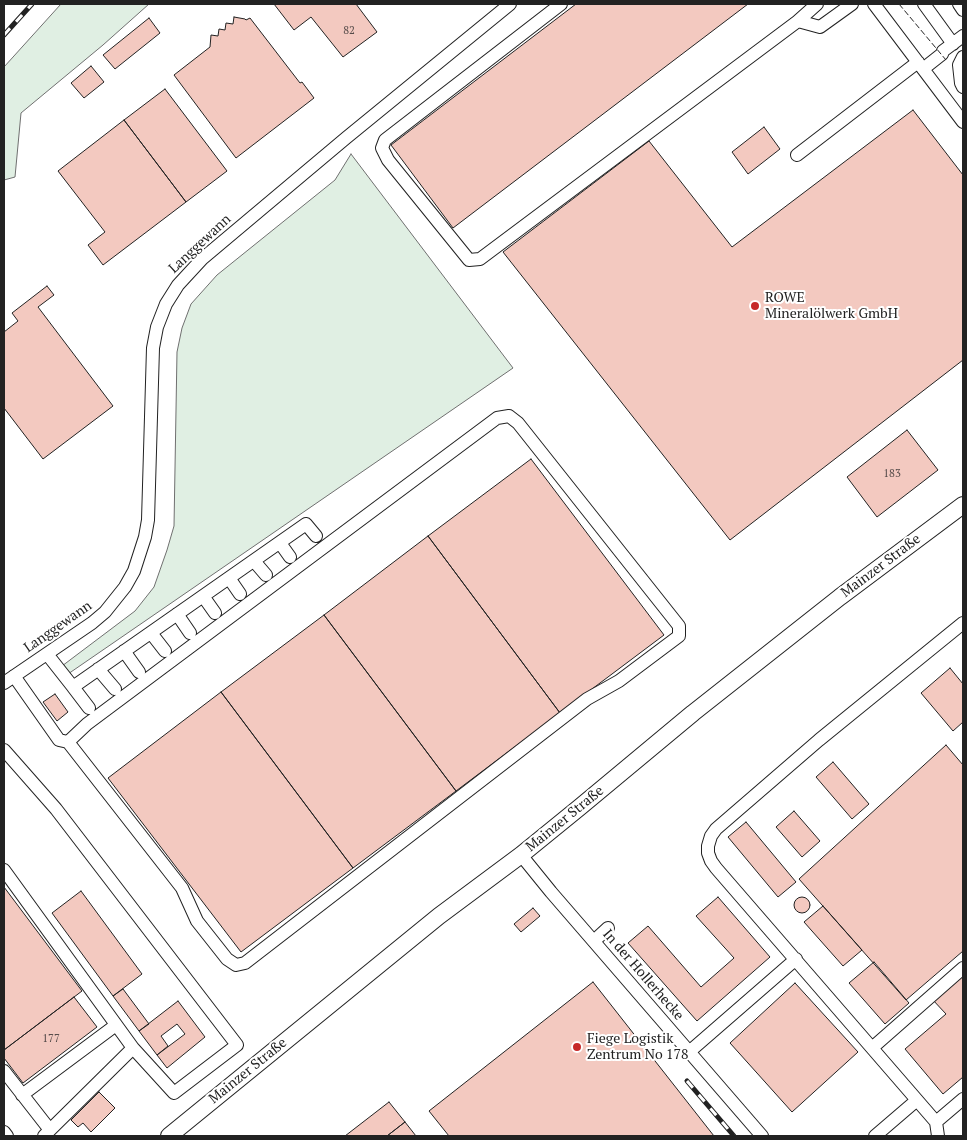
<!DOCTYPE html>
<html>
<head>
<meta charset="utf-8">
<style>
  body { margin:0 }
  #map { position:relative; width:967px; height:1140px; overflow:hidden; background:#fff; font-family:"PT Serif",serif }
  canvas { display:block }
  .frame { position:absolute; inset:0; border:5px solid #222; pointer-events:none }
</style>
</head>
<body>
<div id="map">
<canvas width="967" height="1140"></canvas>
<div class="frame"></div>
</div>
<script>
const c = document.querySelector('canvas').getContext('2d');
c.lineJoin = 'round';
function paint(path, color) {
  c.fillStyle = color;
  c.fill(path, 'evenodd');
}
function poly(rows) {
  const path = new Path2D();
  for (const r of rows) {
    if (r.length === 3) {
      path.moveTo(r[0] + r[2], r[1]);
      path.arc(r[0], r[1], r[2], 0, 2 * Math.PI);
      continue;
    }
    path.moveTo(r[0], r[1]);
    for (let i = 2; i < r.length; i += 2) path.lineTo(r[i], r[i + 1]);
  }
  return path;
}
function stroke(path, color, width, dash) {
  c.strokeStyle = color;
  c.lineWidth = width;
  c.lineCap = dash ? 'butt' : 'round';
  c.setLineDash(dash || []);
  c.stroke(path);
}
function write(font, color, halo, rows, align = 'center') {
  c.font = font + ' "PT Serif",serif';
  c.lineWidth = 4;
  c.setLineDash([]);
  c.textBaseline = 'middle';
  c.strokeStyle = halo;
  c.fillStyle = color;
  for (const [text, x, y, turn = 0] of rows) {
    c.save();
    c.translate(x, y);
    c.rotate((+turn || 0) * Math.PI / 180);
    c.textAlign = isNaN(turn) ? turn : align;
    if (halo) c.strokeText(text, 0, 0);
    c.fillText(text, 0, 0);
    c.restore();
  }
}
const green = poly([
  [61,4,149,4,103,45,21,113,15,177,4,180,4,67,61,4],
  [351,154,513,368,68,674,62,666,135,611,154,587,167,550,174,526,177,352,182,328,191,304,217,275,335,180,351,154]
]);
paint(green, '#e0efe3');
stroke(green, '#6f6f6f', 1);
const building = poly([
  [274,4,356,4,377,32,343,57,311,17,294,30,274,4],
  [576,4,748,4,453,228,391,145,576,4],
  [234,17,245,19,246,20,250,18,300,83,302,82,314,98,236,158,174,75,210,47,211,35,218,36,219,29,225,30,226,23,233,24,234,17],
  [149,18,160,33,115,69,103,55,149,18],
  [91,66,104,82,84,98,71,83,91,66],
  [165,89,227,171,186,202,124,120,165,89],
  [913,110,963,175,963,360,730,540,503,252,649,141,732,247,913,110],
  [124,120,186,202,103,265,88,245,105,232,58,171,124,120],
  [764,127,780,149,748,174,732,152,764,127],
  [47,286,54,295,38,307,113,406,43,459,4,408,4,332,18,321,12,313,47,286],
  [907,430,938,470,877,517,847,477,907,430],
  [531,459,664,635,560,713,428,536,531,459],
  [428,536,560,713,456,791,324,615,428,536],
  [324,615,456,791,353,868,221,692,324,615],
  [950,668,963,684,963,722,953,731,921,693,950,668],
  [221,692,353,868,241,952,108,778,221,692],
  [55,694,68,712,57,721,43,702,55,694],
  [946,745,963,765,963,951,906,1000,799,879,946,745],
  [833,762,869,804,852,819,816,777,833,762],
  [794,811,820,841,802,857,776,827,794,811],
  [746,822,796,882,778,897,728,837,746,822],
  [4,887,82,991,4,1050,4,887],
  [81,891,142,974,113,996,52,913,81,891],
  [718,897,770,957,697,1021,628,943,648,926,701,987,734,958,696,916,718,897],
  [802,905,8],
  [823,906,862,950,843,966,804,922,823,906],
  [533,908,540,916,521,932,514,924,533,908],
  [874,962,909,1003,885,1024,849,983,874,962],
  [963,972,963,1077,943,1094,905,1049,946,1014,932,999,963,972],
  [593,982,714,1136,449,1136,429,1111,593,982],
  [795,983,858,1052,792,1112,730,1043,795,983],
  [123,989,149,1024,139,1031,113,996,123,989],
  [74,997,97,1027,23,1083,4,1058,4,1050,74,997],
  [178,1001,205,1037,167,1068,157,1055,185,1034,177,1024,161,1036,168,1046,157,1055,139,1031,178,1001],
  [99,1092,115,1108,91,1132,83,1123,78,1127,71,1120,99,1092],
  [389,1102,405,1122,387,1136,345,1136,389,1102],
  [405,1122,416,1136,387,1136,405,1122]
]);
paint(building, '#f3c9c0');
stroke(building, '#222', 1);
const minor = poly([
  [561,4,385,140,382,148,388,160,469,260,480,259,798,21,820,27,852,4],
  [874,4,963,122],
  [924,4,953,44],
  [959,4,963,10],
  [798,21,817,4],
  [963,57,959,65,961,83,963,87],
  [923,69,942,54,943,51,963,36],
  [797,155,918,62],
  [280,543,290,557],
  [254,561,266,575],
  [229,578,240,594],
  [203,596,215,613],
  [177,614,190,633],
  [963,623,819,740,716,829,711,836,708,846,708,853,711,861,716,868,936,1122,963,1099],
  [151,633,165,651],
  [124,651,139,672],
  [47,654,73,687,306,524,316,536],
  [98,669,115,689],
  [14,676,59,740,68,742,87,724,497,418,509,416,518,423,679,626,679,636,619,681,587,699,245,963,236,965,227,959,197,921,182,888,68,742],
  [4,683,92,623,105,612,125,587,134,571,145,537,148,520,153,348,157,327,166,304,178,285,202,259,346,138,510,4],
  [73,687,89,708],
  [4,750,56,809,237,1045,174,1093,133,1048,50,1130],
  [521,855,551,892,762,1136],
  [4,870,133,1048],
  [594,941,608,928],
  [872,1048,963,968],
  [689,1052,796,959],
  [4,1071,50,1130,44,1136],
  [22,1095,116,1025],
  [936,1122,938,1136],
  [4,1132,7,1136],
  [875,1136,917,1100]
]);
const major = poly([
  [169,1136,439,916,521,855,580,807,693,713,840,597,963,505]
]);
stroke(minor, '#222', 14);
stroke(major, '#222', 18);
stroke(minor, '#fff', 12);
stroke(major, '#fff', 16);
const rail = poly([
  [4,35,32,4],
  [687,1081,734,1136]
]);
stroke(rail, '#222', 5);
stroke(rail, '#fff', 3, [9]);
stroke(poly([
  [899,4,946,60]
]), '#222', 1, [6, 2.5]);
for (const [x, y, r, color] of [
  [755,306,5,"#c62828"],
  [577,1047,5,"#c62828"]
]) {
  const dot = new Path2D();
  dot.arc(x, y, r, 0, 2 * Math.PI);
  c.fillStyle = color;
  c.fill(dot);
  stroke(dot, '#fff', 2);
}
write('11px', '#564c4a', null, [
  ["82",349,31],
  ["183",892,474],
  ["177",51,1039]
]);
write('14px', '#222', '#fff', [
  ["Langgewann",200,244,-43],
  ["Mainzer Straße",881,566,-37],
  ["Langgewann",58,627,-35],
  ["Mainzer Straße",565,819,-39],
  ["In der Hollerhecke",643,975,49],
  ["Mainzer Straße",248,1071,-39]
]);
write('14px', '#222', '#fff', [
  ["ROWE",765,298],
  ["Mineralölwerk GmbH",765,314],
  ["Fiege Logistik",587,1039],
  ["Zentrum No 178",587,1055]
], 'left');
</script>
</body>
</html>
